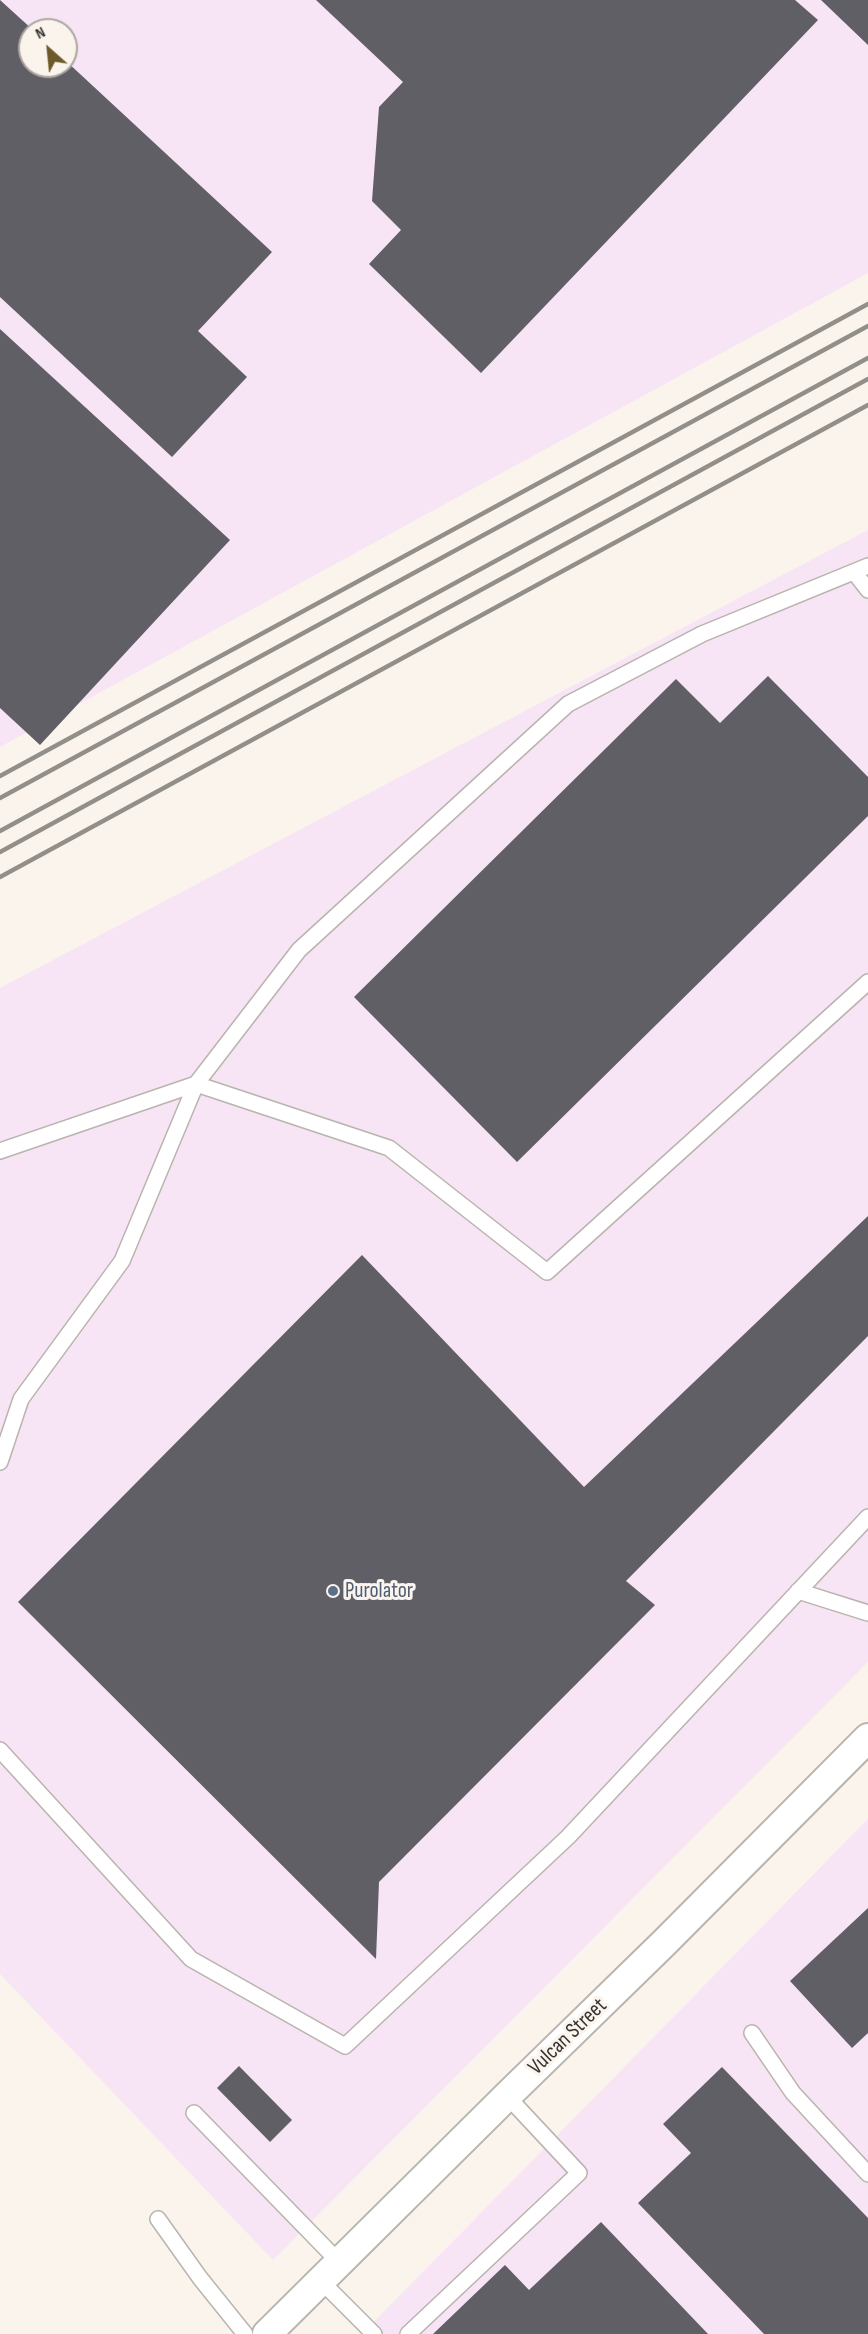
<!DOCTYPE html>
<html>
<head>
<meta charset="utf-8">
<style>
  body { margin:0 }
  #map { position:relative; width:868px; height:2334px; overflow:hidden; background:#faf4ed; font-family:"Sofia Sans Condensed",sans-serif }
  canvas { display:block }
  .north { position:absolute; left:18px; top:18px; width:60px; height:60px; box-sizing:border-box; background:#faf4ed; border:2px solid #aca7a2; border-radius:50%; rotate:333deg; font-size:16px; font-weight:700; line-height:24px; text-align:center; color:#363431 }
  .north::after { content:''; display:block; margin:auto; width:21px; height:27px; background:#6e5a29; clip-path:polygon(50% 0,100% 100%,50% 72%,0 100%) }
</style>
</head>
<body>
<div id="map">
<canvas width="868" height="2334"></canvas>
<div class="north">N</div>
</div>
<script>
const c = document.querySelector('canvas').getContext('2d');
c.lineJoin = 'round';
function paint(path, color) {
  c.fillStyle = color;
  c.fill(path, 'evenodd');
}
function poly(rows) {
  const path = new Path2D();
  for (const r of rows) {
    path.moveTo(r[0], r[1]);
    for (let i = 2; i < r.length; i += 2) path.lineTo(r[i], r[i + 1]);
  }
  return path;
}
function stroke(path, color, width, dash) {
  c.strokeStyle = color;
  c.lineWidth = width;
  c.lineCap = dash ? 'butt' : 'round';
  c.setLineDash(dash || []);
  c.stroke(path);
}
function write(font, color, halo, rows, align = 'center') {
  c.font = font + ' "Sofia Sans Condensed",sans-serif';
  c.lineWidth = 6;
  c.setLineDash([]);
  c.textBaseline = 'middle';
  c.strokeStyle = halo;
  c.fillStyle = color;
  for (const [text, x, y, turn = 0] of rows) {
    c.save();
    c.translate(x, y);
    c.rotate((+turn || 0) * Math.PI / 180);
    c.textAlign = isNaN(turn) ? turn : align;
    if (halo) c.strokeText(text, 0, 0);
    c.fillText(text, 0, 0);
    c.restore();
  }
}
paint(poly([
  [0,0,868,0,868,273,0,747],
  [30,30,66,30,66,66,30,66],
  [868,530,868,1662,273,2260,0,1974,0,988],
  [868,1819,868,2334,362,2334]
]), '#f7e4f5');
paint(poly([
  [0,0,33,30,30,30,30,66,66,66,66,61,272,252,198,331,247,377,172,457,0,297],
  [316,0,795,0,818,20,481,373,369,264,401,230,372,201,379,107,403,82],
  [821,0,868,0,868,45],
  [0,329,230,540,40,745,0,708],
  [768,676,868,777,868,816,517,1162,354,997,676,679,720,723],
  [868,1216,868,1336,626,1581,655,1605,379,1882,376,1959,18,1602,362,1255,584,1487],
  [868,1908,868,2033,852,2048,790,1981],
  [239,2066,292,2120,270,2142,217,2088],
  [722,2067,868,2218,868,2334,764,2334,638,2203,691,2153,663,2124],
  [601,2222,708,2334,433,2334,505,2265,529,2290]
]), '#615f66');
const lane = poly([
  [854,572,868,590],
  [0,1151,196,1084,389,1148,547,1272,868,982],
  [0,1462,21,1399,122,1261,196,1084,299,950,568,704,702,634,868,566],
  [798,1591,868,1613],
  [0,1750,191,1959,345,2046,568,1837,868,1517],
  [752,2033,793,2093,868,2174],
  [194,2113,339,2262],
  [158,2219,200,2278,245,2334],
  [321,2281,374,2334],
  [408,2334,579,2173,507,2096]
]);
const street = poly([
  [267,2334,507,2096,664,1943,868,1738]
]);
stroke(lane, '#b9b4ad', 18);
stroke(street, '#b9b4ad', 32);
stroke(lane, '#fff', 15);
stroke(street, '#fff', 28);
stroke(poly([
  [0,776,868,304],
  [0,798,868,326],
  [0,831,868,358],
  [0,852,868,379],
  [0,877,868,405]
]), '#928e89', 4.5);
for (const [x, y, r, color] of [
  [333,1591,6,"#5c6f8a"]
]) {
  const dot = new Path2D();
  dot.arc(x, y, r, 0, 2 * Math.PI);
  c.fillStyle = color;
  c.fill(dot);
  stroke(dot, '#faf4ed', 2);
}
write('22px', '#4e5e75', '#faf4ed', [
  ["Purolator",345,1591]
], 'left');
write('22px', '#363431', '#faf4ed', [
  ["Vulcan Street",568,2037,-44]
]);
</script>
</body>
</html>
